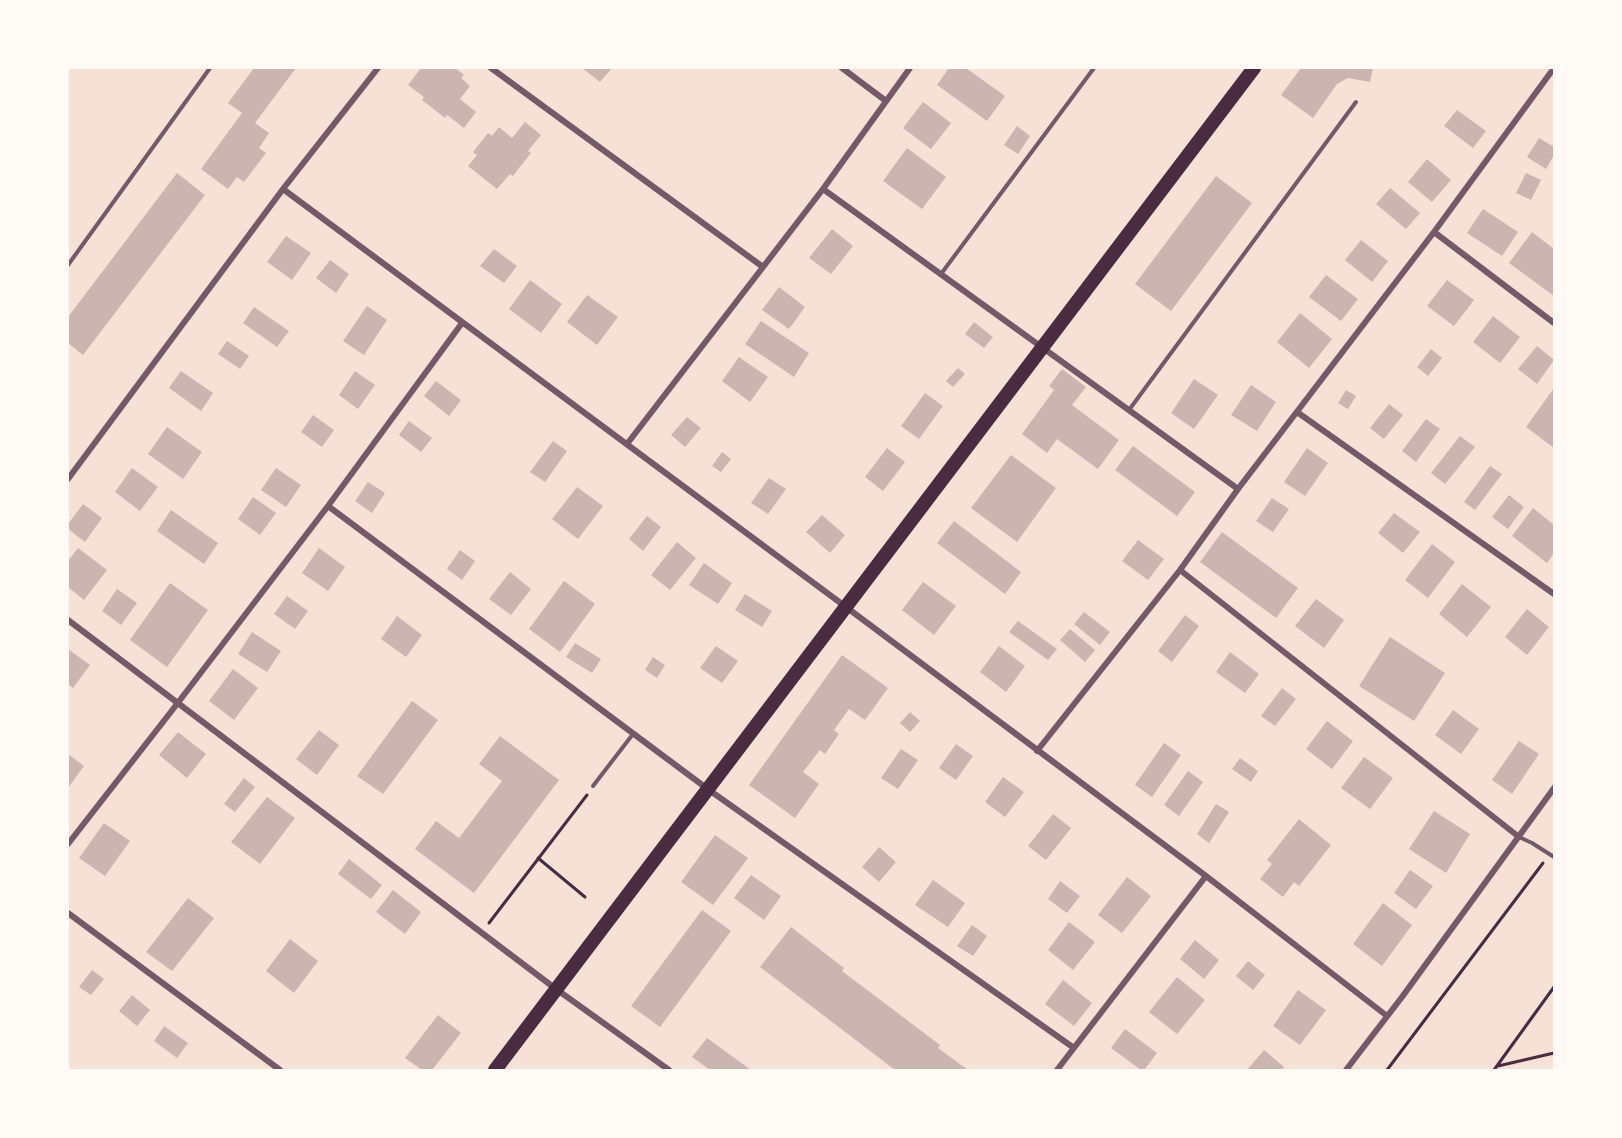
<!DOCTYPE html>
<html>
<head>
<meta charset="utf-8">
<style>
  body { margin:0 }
  #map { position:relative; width:1622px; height:1138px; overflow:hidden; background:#f7e1d7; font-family:"IBM Plex Sans",sans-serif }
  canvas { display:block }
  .frame { position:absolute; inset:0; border:69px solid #fffaf5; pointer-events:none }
</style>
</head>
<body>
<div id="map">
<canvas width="1622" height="1138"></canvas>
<div class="frame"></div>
</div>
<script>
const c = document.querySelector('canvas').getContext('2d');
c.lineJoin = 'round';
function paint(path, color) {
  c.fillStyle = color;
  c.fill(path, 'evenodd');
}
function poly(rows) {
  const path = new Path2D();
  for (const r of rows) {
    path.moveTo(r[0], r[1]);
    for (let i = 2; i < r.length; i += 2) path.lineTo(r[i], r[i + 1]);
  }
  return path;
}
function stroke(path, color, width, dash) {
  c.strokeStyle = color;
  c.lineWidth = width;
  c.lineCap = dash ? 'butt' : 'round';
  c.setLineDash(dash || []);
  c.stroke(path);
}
paint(poly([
  [254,68,296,68,255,123,269,133,259,148,266,153,244,182,237,177,228,189,201,169,242,113,228,103],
  [421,68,455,68,464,75,461,78,470,86,460,99,476,112,464,128,447,115,445,118,422,100,424,97,408,85],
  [582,68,612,68,600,82],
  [949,68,966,68,1005,96,987,121,937,85],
  [1301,68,1373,68,1370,82,1348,78,1337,84,1313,118,1281,95],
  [923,102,951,123,931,149,903,128],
  [1457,110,1486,131,1473,148,1444,126],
  [525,122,541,135,528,151,531,153,513,176,510,174,497,189,468,166,477,155,473,152,488,133,492,136,499,127,512,138],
  [1017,126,1030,136,1018,154,1004,145],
  [1539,138,1554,147,1554,155,1546,169,1527,157],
  [907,148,946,177,922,209,883,181],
  [1427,159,1451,180,1432,202,1408,182],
  [177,173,205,195,83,355,68,343,68,317],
  [1526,173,1541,180,1531,200,1516,193],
  [1216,176,1252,203,1171,311,1135,284],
  [1390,188,1420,213,1406,229,1376,204],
  [1483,209,1518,232,1502,256,1467,233],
  [832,229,853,246,831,274,809,258],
  [1532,232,1554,249,1554,296,1509,263],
  [286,236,311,253,292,280,267,262],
  [1361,240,1388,261,1372,282,1345,260],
  [494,249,517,266,504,283,480,266],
  [330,260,349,274,336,293,316,278],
  [1326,275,1358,299,1341,321,1309,297],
  [530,280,562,304,541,333,509,309],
  [1447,280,1474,300,1454,326,1427,306],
  [779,287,805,307,789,329,762,310],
  [587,295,618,317,597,345,567,322],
  [367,306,387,320,364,355,343,341],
  [254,307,289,331,277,347,243,323],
  [1300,313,1332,339,1309,368,1277,342],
  [1493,316,1520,337,1500,363,1473,342],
  [761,321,809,353,794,377,745,344],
  [974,322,993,337,984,348,965,334],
  [227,341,249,356,240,369,218,354],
  [1537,346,1554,360,1537,384,1518,369],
  [1431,349,1442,358,1428,376,1417,367],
  [739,357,768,377,750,402,722,381],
  [958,368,965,374,953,387,946,381],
  [1062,369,1086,387,1072,405,1119,440,1098,469,1057,439,1047,453,1022,434,1054,390,1049,386],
  [181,371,213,393,201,411,169,388],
  [355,371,375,385,358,409,339,395],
  [1194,379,1218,395,1194,429,1171,413],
  [436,381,461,400,449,416,424,396],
  [1251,385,1276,402,1257,431,1231,415],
  [1554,388,1554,448,1526,427],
  [1346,390,1356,396,1348,409,1338,403],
  [925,393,943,406,919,439,901,426],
  [1389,404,1403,415,1384,439,1370,428],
  [313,415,334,430,322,447,301,432],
  [687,417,701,428,685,447,671,435],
  [1426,419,1440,429,1416,462,1402,451],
  [409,421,432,438,421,452,399,435],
  [167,427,202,452,183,479,148,454],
  [1460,436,1475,447,1445,484,1431,473],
  [553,441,567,451,545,482,530,472],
  [1133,446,1195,492,1177,516,1115,470],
  [887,448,905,462,883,491,865,477],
  [1307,448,1328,463,1305,496,1284,482],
  [722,452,731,459,721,472,712,466],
  [1011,455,1056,488,1017,542,971,508],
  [1490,466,1502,474,1475,510,1464,502],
  [132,468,158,487,140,511,115,492],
  [276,468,301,485,286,507,261,490],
  [769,478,786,489,768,514,751,503],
  [368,482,385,493,372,513,355,501],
  [577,487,603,506,578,539,552,519],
  [1509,495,1524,507,1508,529,1492,517],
  [253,497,276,513,260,535,238,519],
  [1272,498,1289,509,1273,532,1256,521],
  [83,504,102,518,85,542,68,529,68,524],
  [1533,508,1554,525,1554,553,1547,563,1512,536],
  [171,510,218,543,204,564,157,531],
  [1394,513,1420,532,1403,553,1378,533],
  [822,515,845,535,830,553,806,532],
  [647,516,661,527,643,551,629,539],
  [954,521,1021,572,1005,594,937,543],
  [1222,532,1298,588,1276,618,1200,562],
  [1138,540,1164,559,1148,580,1122,561],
  [677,542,696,558,670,590,651,575],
  [1432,544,1455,562,1428,598,1405,580],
  [78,548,107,570,84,600,68,587,68,561],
  [319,548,345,567,328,591,302,573],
  [460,550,475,561,462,580,447,569],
  [704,563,732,583,718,604,689,585],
  [510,572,531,589,511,615,489,599],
  [564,581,595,604,560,652,529,629],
  [923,582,956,606,934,635,902,610],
  [170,583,208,610,167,667,130,640],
  [1462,584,1491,607,1467,637,1439,614],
  [117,589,137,603,121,625,102,611],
  [745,594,772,611,762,627,735,610],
  [287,596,308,611,295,629,274,614],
  [1316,599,1344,620,1324,648,1295,626],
  [1527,609,1549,627,1527,655,1505,637],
  [1084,612,1110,632,1100,645,1074,624],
  [1185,615,1199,626,1172,662,1158,651],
  [397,616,422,635,406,657,381,639],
  [1018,621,1057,649,1048,660,1009,632],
  [1070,629,1095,650,1085,662,1060,640],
  [252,632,281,651,267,672,238,654],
  [1390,637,1445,673,1414,721,1359,686],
  [575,643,601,659,592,673,566,657],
  [716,646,738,661,722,683,700,668],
  [999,646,1025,666,1006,692,980,672],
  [68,649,90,665,73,688,68,684],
  [1230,652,1259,674,1245,693,1216,672],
  [842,655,888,688,865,720,849,709,834,730,839,734,825,754,820,750,803,772,819,784,795,818,749,785],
  [653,657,665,665,657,678,645,670],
  [233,669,258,688,234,720,209,701],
  [1282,688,1296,699,1275,726,1261,716],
  [412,701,438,720,383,794,357,776],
  [1453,710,1479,729,1461,754,1435,735],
  [910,712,920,721,910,732,900,723],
  [1327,721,1353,741,1332,769,1306,749],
  [319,730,339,745,317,775,296,759],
  [178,732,206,754,187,778,159,755],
  [500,736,559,780,474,893,415,849,436,821,459,838,502,781,479,764],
  [1519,741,1539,754,1512,794,1492,780],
  [1164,743,1181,755,1152,797,1135,785],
  [956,744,973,756,956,780,939,768],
  [901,749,918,760,898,789,881,778],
  [68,754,84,766,68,788],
  [1364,757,1393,778,1370,809,1341,788],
  [1240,758,1258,771,1251,782,1232,769],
  [1188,771,1203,782,1179,816,1164,805],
  [1003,777,1024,792,1005,817,985,802],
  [244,778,255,787,235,812,224,804],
  [267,797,295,818,260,864,231,842],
  [1216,804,1229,812,1209,843,1197,834],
  [1434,811,1470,834,1446,873,1409,849],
  [1053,814,1071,828,1046,860,1028,846],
  [1299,819,1331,845,1299,886,1294,882,1283,897,1260,879,1272,864,1267,860],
  [104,823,130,841,105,876,79,858],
  [715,835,748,858,713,905,681,882],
  [879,847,896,862,879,882,862,867],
  [349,859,382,885,371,899,338,874],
  [1410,870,1433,886,1416,909,1394,893],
  [751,875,781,896,764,920,734,898],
  [1127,877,1151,896,1122,933,1098,915],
  [933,880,965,903,948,927,915,905],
  [1060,881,1080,896,1067,913,1048,899],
  [393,890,421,912,405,934,376,912],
  [188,898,214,918,172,971,146,952],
  [1383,903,1412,925,1382,966,1353,944],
  [702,910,731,931,660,1027,631,1006],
  [1069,922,1095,942,1073,970,1048,950],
  [972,925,987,936,973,956,957,946],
  [791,927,844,968,842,971,940,1045,938,1048,968,1070,895,1070,760,967],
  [290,939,318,961,294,993,266,971],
  [1195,940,1219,960,1204,979,1180,959],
  [1248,961,1265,975,1253,990,1236,976],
  [92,970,104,979,91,995,79,987],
  [1177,977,1205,1000,1177,1034,1149,1012],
  [1063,980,1092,1003,1074,1026,1045,1004],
  [1298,990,1326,1010,1300,1045,1273,1026],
  [132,995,150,1010,137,1026,119,1011],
  [438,1015,461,1033,432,1070,422,1070,405,1058],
  [164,1026,188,1043,177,1058,154,1041],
  [1125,1029,1157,1053,1144,1070,1141,1070,1111,1048],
  [707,1038,751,1070,710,1070,692,1057],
  [1264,1050,1284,1067,1281,1070,1247,1070]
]), '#ccb4b1');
stroke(poly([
  [538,858,585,897],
  [489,923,587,795],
  [1498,1066,1554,1053],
  [1387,1070,1543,863],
  [1494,1070,1554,987]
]), '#4a2c40', 3);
stroke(poly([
  [68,265,210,68],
  [941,274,1094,68],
  [1129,410,1356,102],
  [593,786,633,734],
  [1519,837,1532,843,1554,857]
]), '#755966', 4);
stroke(poly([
  [491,68,763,267],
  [842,68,886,101],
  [283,189,846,607,1206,876,1387,1016],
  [823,189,1238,489],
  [1434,232,1554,323],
  [1297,412,1554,594],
  [627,444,823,189,910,68],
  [68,479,283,189,378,68],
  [328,506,709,790,1074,1048],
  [1180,570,1519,837],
  [68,620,556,989,669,1070],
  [1037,751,1180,570,1238,489,1434,232,1554,68],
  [68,844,177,704,328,506,462,323],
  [68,913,280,1070],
  [1057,1070,1206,876],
  [1346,1070,1402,997,1554,788]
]), '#755966', 6);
stroke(poly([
  [495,1070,1254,68]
]), '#4a2c40', 14);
</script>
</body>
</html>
